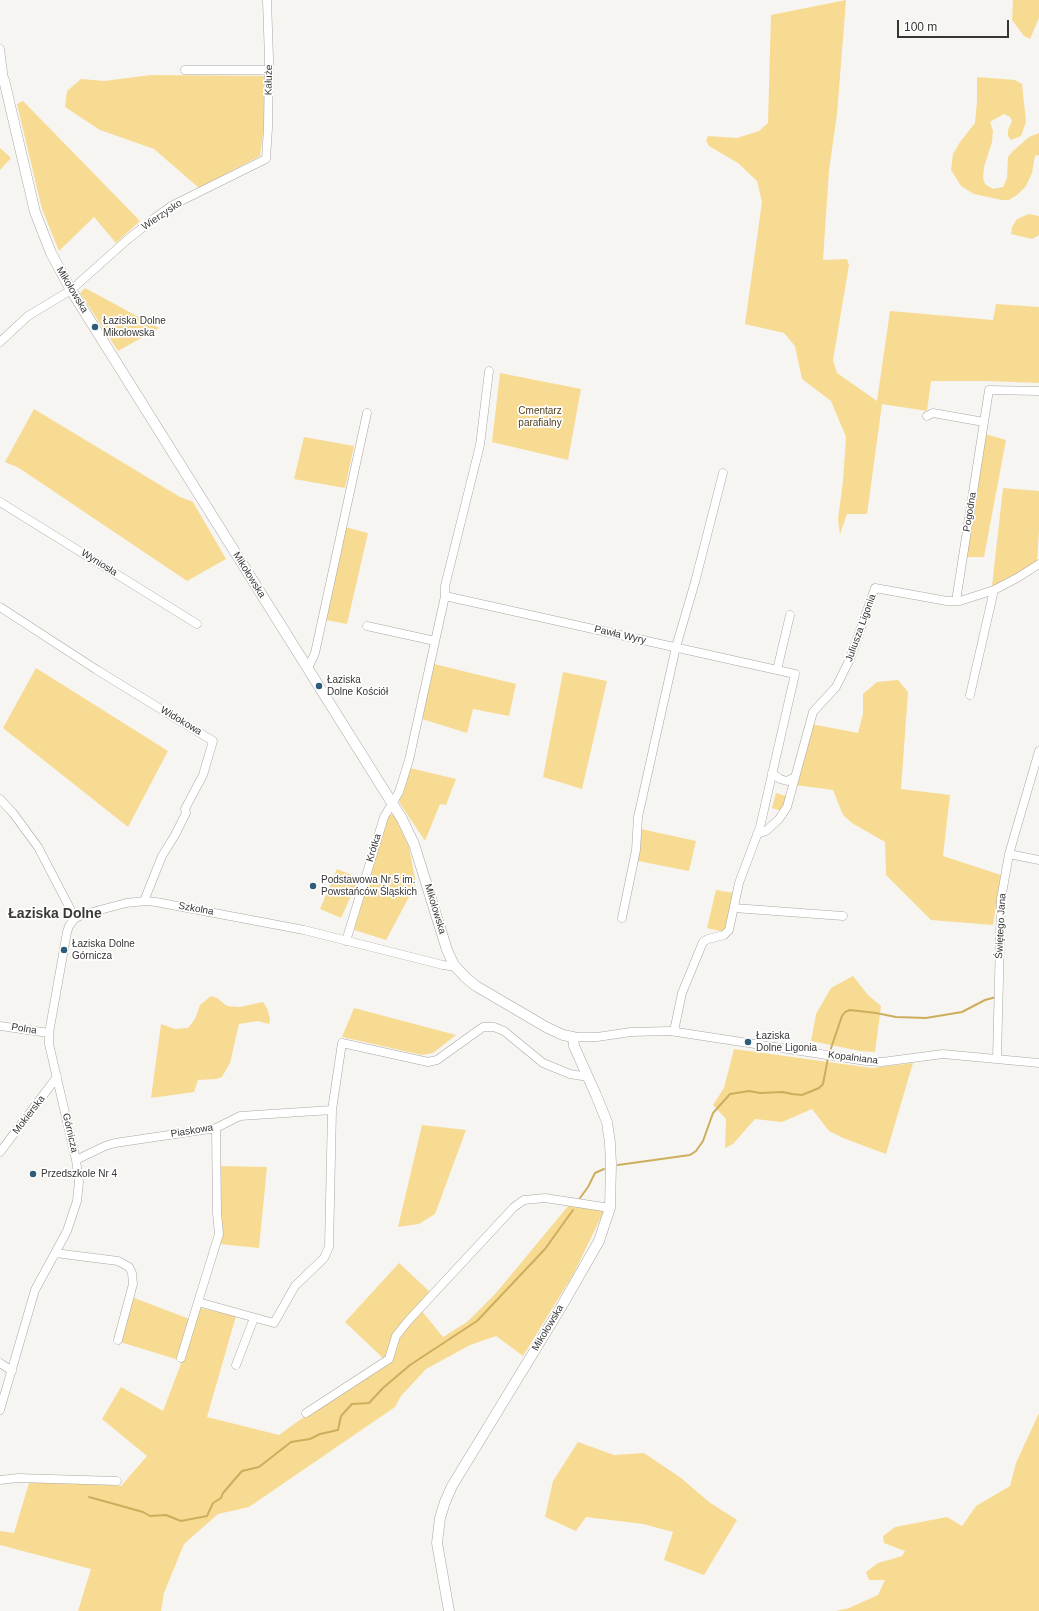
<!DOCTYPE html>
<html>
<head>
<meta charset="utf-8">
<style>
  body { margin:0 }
  #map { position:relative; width:1039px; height:1611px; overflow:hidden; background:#f7f5f1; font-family:Arial,sans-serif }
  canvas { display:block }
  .scale { position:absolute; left:897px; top:20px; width:112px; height:18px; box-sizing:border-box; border:2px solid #363534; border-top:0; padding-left:5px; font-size:12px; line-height:14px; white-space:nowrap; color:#363534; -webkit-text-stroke:3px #fff; paint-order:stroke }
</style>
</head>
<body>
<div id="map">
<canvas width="1039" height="1611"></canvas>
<div class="scale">100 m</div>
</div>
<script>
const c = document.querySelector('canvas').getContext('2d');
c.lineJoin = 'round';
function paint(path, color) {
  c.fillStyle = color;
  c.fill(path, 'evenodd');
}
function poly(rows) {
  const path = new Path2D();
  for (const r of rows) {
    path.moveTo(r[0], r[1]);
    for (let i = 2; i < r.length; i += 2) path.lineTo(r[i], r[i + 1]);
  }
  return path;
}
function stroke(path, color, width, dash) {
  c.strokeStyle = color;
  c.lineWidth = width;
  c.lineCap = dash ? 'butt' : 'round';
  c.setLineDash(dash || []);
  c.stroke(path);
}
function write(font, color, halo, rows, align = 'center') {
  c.font = font + ' Arial,sans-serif';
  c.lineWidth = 3.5;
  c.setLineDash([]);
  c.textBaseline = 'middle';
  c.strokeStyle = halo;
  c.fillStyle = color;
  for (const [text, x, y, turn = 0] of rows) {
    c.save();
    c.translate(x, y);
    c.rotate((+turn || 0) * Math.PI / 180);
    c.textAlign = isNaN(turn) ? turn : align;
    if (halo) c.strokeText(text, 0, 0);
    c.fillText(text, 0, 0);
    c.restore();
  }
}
paint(poly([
  [846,0,837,114,829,170,823,260,847,259,849,265,833,360,837,373,877,401,890,311,993,320,996,304,1039,307,1039,383,986,381,931,381,927,411,882,404,867,514,847,514,840,534,838,519,843,481,846,437,831,401,802,379,795,346,784,333,745,324,762,202,757,181,738,163,709,146,706,141,708,136,737,138,759,131,768,123,771,15],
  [1013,0,1039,0,1039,18,1030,39,1024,36,1012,20],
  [151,75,265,76,264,126,260,156,199,188,154,149,100,130,65,107,67,91,81,79,104,81],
  [977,77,1015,80,1022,84,1026,122,1021,136,1011,140,1008,136,1008,130,1012,121,1010,117,1004,114,990,122,993,131,992,142,984,167,983,178,985,184,993,189,1003,187,1007,178,1008,157,1013,151,1029,137,1039,133,1039,155,1035,156,1032,173,1026,186,1017,195,1009,200,1002,200,974,194,961,186,951,170,953,154,960,142,975,123,977,101],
  [23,101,140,221,116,243,94,217,59,251,42,209,17,104],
  [0,148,11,158,0,170],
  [1029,214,1039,216,1039,235,1032,239,1011,234,1012,227,1017,219],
  [85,288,159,328,118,351,80,293],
  [500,373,581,389,568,460,492,442],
  [34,409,180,497,193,502,226,559,187,581,19,468,5,462],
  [985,434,1006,440,984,557,966,557],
  [304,437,354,446,345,488,294,479],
  [1003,488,1039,491,1039,531,1037,562,1017,576,992,586],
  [345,527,368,533,347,624,326,620],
  [434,664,516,684,509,716,473,709,467,733,422,719],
  [36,668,168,751,128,827,3,728],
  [563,672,607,681,582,789,543,777],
  [898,680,908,692,901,789,950,795,943,856,1001,875,993,925,931,920,886,875,885,842,852,823,843,815,833,790,795,785,811,724,858,733,863,714,863,694,877,682],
  [410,768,456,779,446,805,440,804,425,841,399,802],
  [776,793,786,796,782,811,772,808],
  [389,814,394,815,409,847,416,884,386,940,354,930],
  [641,829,696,841,689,871,638,861],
  [337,869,359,878,341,918,320,909],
  [716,890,734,893,727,927,724,932,707,928],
  [853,976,868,995,881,1006,875,1052,860,1051,811,1041,816,1014,831,988],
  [211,996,217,998,227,1006,240,1007,263,1002,267,1008,270,1019,269,1024,258,1021,239,1024,230,1063,222,1077,216,1079,198,1080,194,1092,151,1098,161,1024,175,1029,188,1028,195,1019,200,1005],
  [354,1008,456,1035,433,1053,422,1055,342,1037],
  [734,1049,872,1068,913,1063,886,1154,843,1138,829,1131,812,1109,782,1122,755,1119,733,1144,725,1148,726,1119,713,1105,724,1088],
  [422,1125,466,1130,435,1214,419,1224,398,1227],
  [218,1166,267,1167,259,1248,219,1244],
  [569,1205,604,1211,574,1273,523,1356,496,1336,470,1345,426,1369,401,1396,395,1407,249,1507,218,1514,184,1544,164,1593,161,1611,78,1611,91,1569,0,1545,0,1531,14,1533,29,1483,71,1482,121,1486,147,1456,102,1419,121,1387,163,1411,182,1361,117,1341,129,1296,192,1320,196,1307,236,1316,207,1417,279,1435,384,1359,345,1322,399,1263,429,1291,421,1310,443,1337,467,1322,496,1293],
  [1039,1413,1039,1611,836,1611,849,1608,878,1595,885,1580,869,1580,866,1572,878,1563,902,1556,905,1551,884,1543,883,1536,895,1527,947,1517,962,1526,976,1506,1010,1486,1016,1463],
  [578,1442,614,1455,644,1453,681,1478,709,1502,737,1520,704,1575,664,1560,673,1532,643,1524,586,1517,576,1531,545,1517,553,1481]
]), '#f8db92');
stroke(poly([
  [829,1054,842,1016,845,1012,850,1010,876,1013,896,1017,926,1018,962,1012,985,1000,996,997],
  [618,1165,690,1155,696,1151,703,1141,713,1113,730,1094,749,1091,760,1093,783,1092,792,1094,802,1095,819,1088,823,1084,828,1058],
  [580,1198,588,1187,595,1173,604,1169],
  [89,1497,143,1512,150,1516,166,1515,181,1521,207,1516,213,1503,221,1498,223,1493,242,1471,259,1467,291,1442,310,1439,320,1434,338,1430,341,1416,352,1404,369,1403,383,1388,410,1365,477,1321,545,1249,573,1210]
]), '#cdae5d', 2);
const minor = poly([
  [0,49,4,80],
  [185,70,269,70],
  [0,342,28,316,71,290,127,240,156,217,173,205,266,159,268,128,269,59,267,0],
  [927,416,933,413,984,422],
  [0,502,197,624],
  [445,596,795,674,760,827,739,883,729,930,724,935,708,939,703,942,682,993,674,1031],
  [956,601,989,390,1039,391],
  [0,607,97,670,213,741,203,775,185,809,186,813,175,835,162,856,144,901],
  [367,626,435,641],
  [308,668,315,653,367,413],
  [777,670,790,615],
  [970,695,994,590],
  [772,773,780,779,787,781,795,777],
  [0,799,13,813,38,847,75,918],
  [757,834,766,831,779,819,787,807,813,712,836,687,850,659,875,588,947,601,960,601,994,590,1017,578,1039,564],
  [1009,854,1039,860],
  [734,908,843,916],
  [622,918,636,850,638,817,676,647,695,582,723,473],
  [346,941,384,817,399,792,409,760,445,596,445,586,480,445,489,371],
  [0,1026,49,1033],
  [573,1037,597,1037,631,1032,670,1031,866,1061,882,1062,943,1054,1039,1063],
  [997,1058,1001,899,1009,854,1039,751],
  [216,1128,217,1213,219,1234,198,1302,274,1323,295,1286,324,1258,329,1247,332,1110,342,1043,428,1062,437,1060,483,1027,494,1027,504,1031,543,1063,570,1074,588,1077],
  [0,1152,57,1077],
  [76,1160,105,1146,115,1143,216,1128,240,1116,332,1110],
  [55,1253,118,1261,129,1267,132,1273,133,1284,118,1340],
  [181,1358,198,1302],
  [0,1363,12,1371],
  [236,1365,254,1318],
  [0,1410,35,1290,67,1231,77,1201,79,1182,76,1160,49,1044,49,1033,67,932,69,926,75,918,85,914,126,903,146,901,156,902,304,930,443,965,450,966,454,965],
  [306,1413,389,1359,396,1336,408,1321,514,1207,524,1200,545,1198,610,1208],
  [0,1480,18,1478,117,1481]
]);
const tertiary = poly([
  [0,76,4,80,35,212,51,253,71,290,402,819,414,844,447,950,454,965,466,978,476,986,546,1027,563,1035,573,1037,574,1046,596,1095,607,1122,610,1143,611,1164,610,1208,599,1241,560,1309,452,1486,445,1502,440,1518,437,1543,449,1611]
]);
stroke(minor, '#a9a7a3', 9);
stroke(tertiary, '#a9a7a3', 11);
stroke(minor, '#fff', 8);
stroke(tertiary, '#fff', 10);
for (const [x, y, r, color] of [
  [95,327,4,"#2d5d7b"],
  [319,686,4,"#2d5d7b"],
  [313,886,4,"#2d5d7b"],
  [64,950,4,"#2d5d7b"],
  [748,1042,4,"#2d5d7b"],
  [33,1174,4,"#2d5d7b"]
]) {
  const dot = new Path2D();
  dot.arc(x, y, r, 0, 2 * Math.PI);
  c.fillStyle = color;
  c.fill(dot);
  stroke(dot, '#fff', 1.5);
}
write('10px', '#363534', '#fff', [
  ["Kałuże",269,80,-89],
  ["Wierzysko",162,215,-34],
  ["Mikołowska",72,290,59],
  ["Pogodna",970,512,-81],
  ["Wyniosła",99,563,32],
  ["Mikołowska",249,575,58],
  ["Juliusza Ligonia",861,628,-70],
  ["Pawła Wyry",620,635,13],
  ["Widokowa",181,721,31],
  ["Krótka",374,848,-73],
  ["Szkolna",196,909,10],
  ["Mikołowska",435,909,73],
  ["Świętego Jana",1001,926,-87],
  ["Polna",24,1029,9],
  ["Kopalniana",853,1058,7],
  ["Mokierska",29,1115,-52],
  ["Piaskowa",192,1131,-9],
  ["Górnicza",70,1133,77],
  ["Mikołowska",548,1328,-59]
]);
write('10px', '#363534', '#fff', [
  ["Łaziska Dolne",103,321],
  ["Mikołowska",103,333],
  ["Łaziska",327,680],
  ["Dolne Kościół",327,692],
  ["Podstawowa Nr 5 im.",321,880],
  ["Powstańców Śląskich",321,892],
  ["Łaziska Dolne",72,944],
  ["Górnicza",72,956],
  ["Łaziska",756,1036],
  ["Dolne Ligonia",756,1048],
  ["Przedszkole Nr 4",41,1174]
], 'left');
write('10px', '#4d3f1c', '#fff', [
  ["Cmentarz",540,411],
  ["parafialny",540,423]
]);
write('bold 14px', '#3b3a37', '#fff', [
  ["Łaziska Dolne",55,914]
]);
</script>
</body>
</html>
